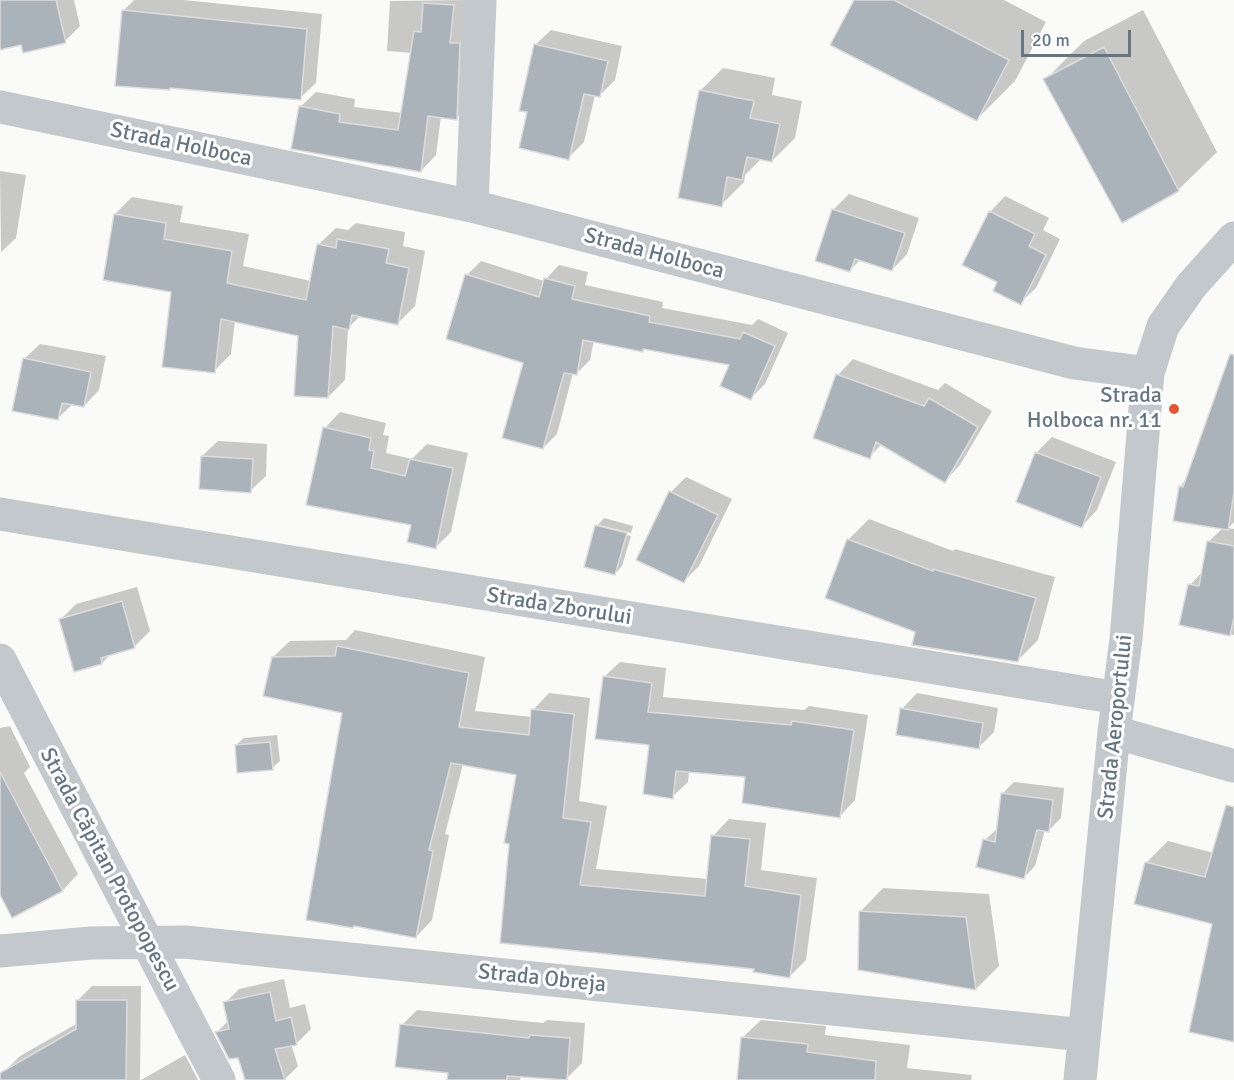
<!DOCTYPE html>
<html>
<head>
<meta charset="utf-8">
<style>
  body { margin:0 }
  #map { position:relative; width:1234px; height:1080px; overflow:hidden; background:#fafaf8; font-family:Signika,sans-serif }
  canvas { display:block }
  .scale { position:absolute; left:1021px; top:30px; width:110px; height:27px; box-sizing:border-box; border:3px solid #657683; border-top:0; padding-left:8px; font-size:18px; line-height:21px; white-space:nowrap; color:#657683; -webkit-text-stroke:4px #fff; paint-order:stroke }
</style>
</head>
<body>
<div id="map">
<canvas width="1234" height="1080"></canvas>
<div class="scale">20 m</div>
</div>
<script>
const c = document.querySelector('canvas').getContext('2d');
c.lineJoin = 'round';
function paint(path, color) {
  c.fillStyle = color;
  c.fill(path, 'evenodd');
}
function poly(rows) {
  const path = new Path2D();
  for (const r of rows) {
    path.moveTo(r[0], r[1]);
    for (let i = 2; i < r.length; i += 2) path.lineTo(r[i], r[i + 1]);
  }
  return path;
}
function stroke(path, color, width, dash) {
  c.strokeStyle = color;
  c.lineWidth = width;
  c.lineCap = dash ? 'butt' : 'round';
  c.setLineDash(dash || []);
  c.stroke(path);
}
function write(font, color, halo, rows, align = 'center') {
  c.font = font + ' Signika,sans-serif';
  c.lineWidth = 6;
  c.setLineDash([]);
  c.textBaseline = 'middle';
  c.strokeStyle = halo;
  c.fillStyle = color;
  for (const [text, x, y, turn = 0] of rows) {
    c.save();
    c.translate(x, y);
    c.rotate((+turn || 0) * Math.PI / 180);
    c.textAlign = isNaN(turn) ? turn : align;
    if (halo) c.strokeText(text, 0, 0);
    c.fillText(text, 0, 0);
    c.restore();
  }
}
paint(poly([
  [0,0,74,0,80,26,65,41,22,43,0,49],
  [134,0,183,0,322,14,316,83,300,98,123,11],
  [468,0,472,103,456,118,441,116,436,155,421,171,300,107,316,92,355,99,354,107,403,113,412,53,387,51,390,1],
  [856,0,1004,0,1046,22,1015,81,977,119],
  [1143,10,1217,152,1178,190,1045,80,1084,41],
  [551,30,622,46,615,80,599,96,595,95,584,142,568,158,529,111,535,45],
  [723,68,775,78,772,95,802,101,795,138,772,161,762,158,745,175,744,182,721,205,700,91],
  [0,171,26,175,16,238,1,252],
  [849,194,919,218,907,254,892,270,861,259,850,270,833,210],
  [1005,196,1049,218,1043,230,1060,239,1036,288,1020,303,999,281,990,212],
  [132,197,183,206,180,222,249,234,243,266,311,281,318,245,336,228,348,230,356,223,405,232,403,246,425,251,415,306,398,323,361,315,348,328,345,380,328,397,300,334,235,320,231,354,214,371,172,291,115,214],
  [481,261,544,281,559,265,588,272,585,285,663,302,662,308,752,325,758,319,788,333,765,384,751,398,731,364,594,340,590,360,576,374,573,373,557,434,543,448,525,362,467,275],
  [40,344,106,356,99,390,84,406,73,404,58,418,24,359],
  [853,359,938,390,945,383,992,411,960,465,945,481,882,444,869,457,838,375],
  [340,412,386,423,383,435,389,436,386,453,412,459,427,444,468,453,451,532,436,547,325,428],
  [1234,414,1234,522,1228,528,1234,529,1234,635,1181,624,1190,585,1203,571,1208,542,1223,528,1180,487],
  [1052,437,1116,462,1097,510,1082,526,1036,453],
  [218,441,267,444,266,476,250,491,202,456],
  [686,477,732,499,699,566,683,582,671,492],
  [604,518,633,526,631,533,599,525,599,528,631,536,622,566,615,574,597,526],
  [869,519,953,551,955,549,1055,577,1038,640,1017,661,848,540],
  [137,587,150,631,134,647,112,653,102,663,61,619,76,604],
  [355,630,485,657,475,711,532,717,533,710,549,693,590,698,579,801,607,806,596,869,708,879,713,836,729,819,766,823,761,870,817,878,806,960,790,976,755,968,502,942,517,773,463,764,445,834,449,835,432,920,416,937,344,712,273,657,290,641,346,640],
  [620,662,666,668,663,697,804,710,809,706,868,715,855,800,840,816,747,776,689,771,688,782,672,797,651,744,604,677],
  [917,693,998,708,994,732,978,748,902,709],
  [10,726,30,767,24,773,78,874,63,890,13,916,0,892,0,728],
  [277,735,280,761,272,768,236,745,244,738],
  [1014,782,1064,788,1061,818,1049,830,1045,830,1035,866,1024,877,985,840,998,828,1002,794],
  [1234,816,1234,1040,1214,923,1146,863,1168,841,1214,853],
  [883,888,989,894,999,966,976,989,859,969,861,911],
  [284,979,290,1008,305,1004,311,1029,297,1043,291,1044,298,1066,284,1080,247,1080,239,1056,217,1032,229,1020,225,1003,239,989],
  [92,986,141,986,140,1080,10,1080,5,1071,20,1056,78,1023,77,1001],
  [417,1010,543,1023,547,1020,585,1023,582,1063,567,1078,521,1075,520,1080,449,1080,449,1072,402,1025],
  [761,1020,826,1026,825,1035,910,1045,907,1068,972,1075,971,1080,738,1080,742,1038],
  [185,1055,198,1080,141,1080]
]), '#0003');
const building = poly([
  [0,0,56,0,66,43,23,53,21,45,0,50,0,0],
  [854,0,894,0,1009,60,977,121,830,45,854,0],
  [423,3,454,5,450,43,460,43,457,120,428,116,421,172,291,149,299,106,340,114,339,122,398,130,414,31,421,32,423,3],
  [122,10,307,29,301,100,170,88,170,90,115,86,122,10],
  [534,44,608,61,600,97,584,94,569,160,519,148,527,112,519,111,534,44],
  [1104,47,1179,191,1122,223,1043,79,1104,47],
  [699,90,754,101,750,118,780,124,772,162,747,157,742,180,727,177,722,207,678,198,699,90],
  [832,209,905,233,892,271,855,259,850,272,815,261,832,209],
  [989,211,1035,234,1029,246,1046,255,1021,305,993,291,997,282,962,265,989,211],
  [114,214,166,223,164,239,232,251,227,283,306,300,317,244,336,248,337,239,389,249,386,263,409,268,398,325,352,315,349,330,333,326,328,398,294,396,298,336,221,319,215,373,162,367,171,292,103,280,114,214],
  [465,274,539,297,544,278,575,286,572,299,650,316,649,322,740,339,743,332,775,346,751,400,720,386,729,365,643,349,643,352,583,340,577,375,564,373,543,449,502,438,523,363,446,339,465,274],
  [1230,354,1234,355,1234,493,1228,530,1173,521,1179,486,1183,487,1230,354],
  [23,358,91,372,84,407,62,403,58,420,12,411,23,358],
  [836,374,924,406,929,398,978,427,945,483,876,442,870,459,813,438,836,374],
  [323,427,371,438,369,450,374,451,371,468,405,476,410,459,453,468,436,549,407,542,411,525,306,505,323,427],
  [1035,452,1101,477,1082,528,1016,502,1035,452],
  [201,456,253,459,251,493,199,489,201,456],
  [669,491,718,515,684,583,636,560,669,491],
  [595,525,627,533,615,575,584,567,595,525],
  [847,539,933,571,933,569,1036,598,1018,662,912,645,915,632,825,598,847,539],
  [1207,541,1234,546,1234,617,1230,636,1179,625,1188,584,1199,586,1207,541],
  [122,601,135,648,101,658,102,664,74,672,59,619,122,601],
  [337,646,469,673,459,727,529,735,531,709,574,714,563,818,591,822,580,885,705,896,711,835,750,839,745,886,801,895,790,978,753,972,754,969,500,943,509,844,504,843,516,775,451,763,429,850,433,851,416,938,354,926,353,928,306,920,342,713,263,696,272,657,335,656,337,646],
  [603,676,652,683,648,712,791,725,792,721,854,730,840,818,742,803,745,777,676,771,673,799,643,794,649,745,595,739,603,676],
  [900,708,983,723,979,749,896,735,900,708],
  [270,742,273,770,237,773,235,745,270,742],
  [0,772,63,891,12,918,0,895,0,772],
  [1001,793,1053,800,1049,832,1037,830,1024,879,976,867,983,839,995,842,1001,793],
  [1226,805,1234,807,1234,1042,1189,1032,1212,924,1134,904,1145,862,1205,877,1226,805],
  [859,911,966,917,976,990,858,970,859,911],
  [270,992,276,1021,291,1017,297,1045,275,1049,285,1080,245,1080,238,1058,229,1059,215,1032,229,1029,223,1002,270,992],
  [76,1000,127,1000,126,1080,0,1080,0,1073,76,1029,76,1000],
  [400,1024,529,1038,530,1035,570,1038,567,1080,507,1076,507,1080,447,1080,448,1073,395,1067,400,1024],
  [741,1037,808,1044,807,1052,876,1061,875,1080,737,1080,741,1037]
]);
paint(building, '#aab3b9');
stroke(building, '#dcdcda', 1.5);
stroke(poly([
  [0,107,472,206,1074,363,1148,373],
  [472,206,480,0],
  [0,514,1118,698],
  [0,660,219,1080],
  [1114,732,1234,766],
  [0,951,91,943,185,942,1084,1035],
  [1080,1080,1114,732,1126,639,1148,373,1163,326,1191,286,1234,238]
]), '#c3c8cc', 33);
for (const [x, y, r, color] of [
  [1174,409,6,"#e4572e"]
]) {
  const dot = new Path2D();
  dot.arc(x, y, r, 0, 2 * Math.PI);
  c.fillStyle = color;
  c.fill(dot);
  stroke(dot, '#fff', 2);
}
write('22px', '#657683', '#fff', [
  ["Strada Holboca",181,145,12],
  ["Strada Holboca",654,254,15],
  ["Strada Zborului",559,607,9],
  ["Strada Aeroportului",1116,727,-84],
  ["Strada Căpitan Protopopescu",109,870,62],
  ["Strada Obreja",542,979,6]
]);
write('22px', '#657683', '#fff', [
  ["Strada",1162,396],
  ["Holboca nr. 11",1162,421]
], 'right');
</script>
</body>
</html>
